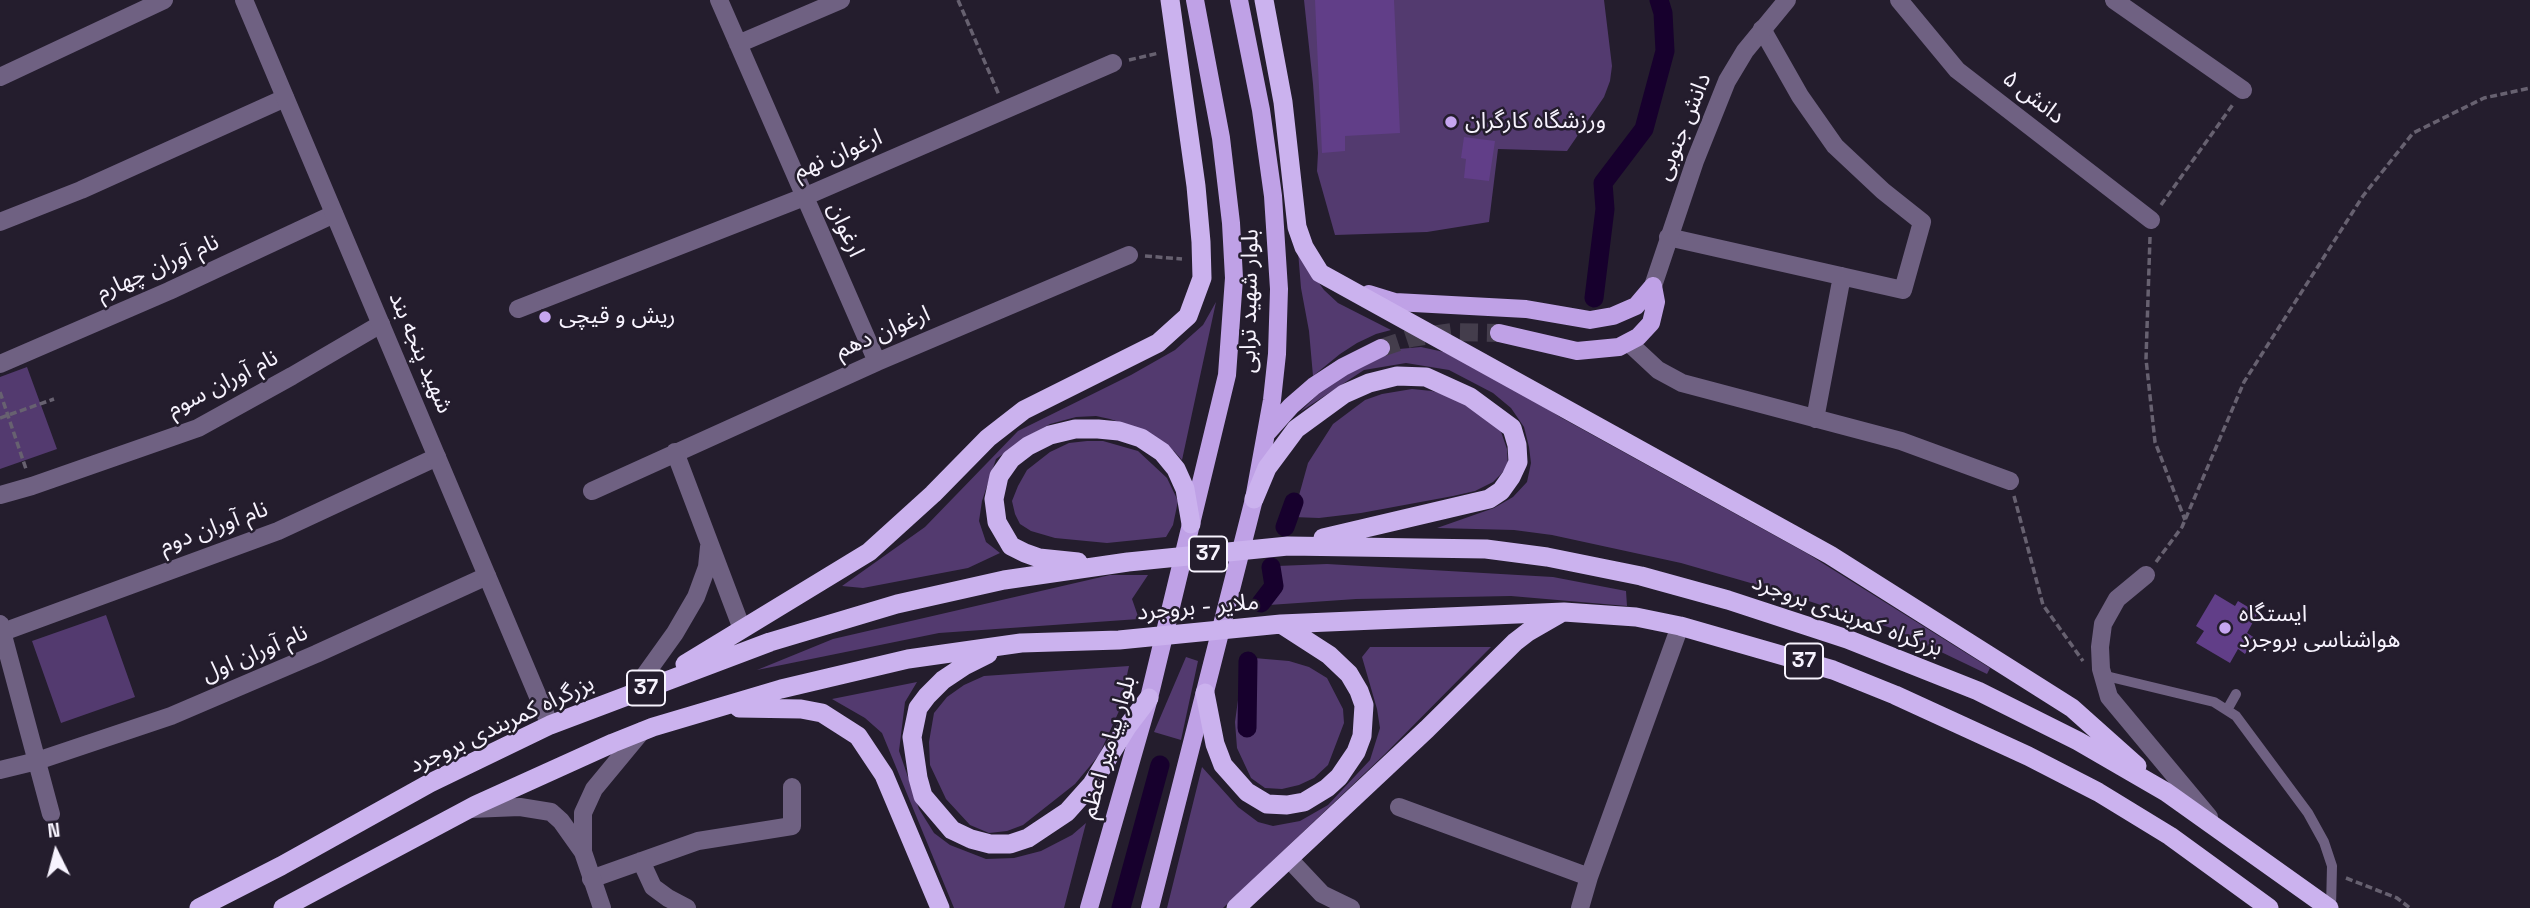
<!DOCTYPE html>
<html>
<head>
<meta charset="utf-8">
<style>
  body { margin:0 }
  #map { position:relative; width:2530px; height:908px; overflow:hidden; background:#241d2d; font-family:"Space Grotesk",sans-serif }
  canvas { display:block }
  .north { position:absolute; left:21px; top:817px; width:70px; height:70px; -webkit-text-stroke:5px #241d2d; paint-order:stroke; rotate:354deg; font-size:19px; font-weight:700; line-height:28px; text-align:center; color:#f7f3fe }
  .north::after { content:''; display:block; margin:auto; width:24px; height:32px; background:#f7f3fe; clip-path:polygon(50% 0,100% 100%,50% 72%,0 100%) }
</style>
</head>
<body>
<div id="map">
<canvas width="2530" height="908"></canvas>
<div class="north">N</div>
</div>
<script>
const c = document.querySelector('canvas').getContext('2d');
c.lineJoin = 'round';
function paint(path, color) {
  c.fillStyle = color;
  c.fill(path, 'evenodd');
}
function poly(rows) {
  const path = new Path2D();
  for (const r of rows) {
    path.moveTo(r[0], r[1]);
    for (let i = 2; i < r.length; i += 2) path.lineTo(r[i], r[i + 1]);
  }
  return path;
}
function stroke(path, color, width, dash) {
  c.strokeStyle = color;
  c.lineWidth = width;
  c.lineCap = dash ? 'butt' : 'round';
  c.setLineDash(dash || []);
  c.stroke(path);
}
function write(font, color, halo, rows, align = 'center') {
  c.font = font + ' "Space Grotesk","Noto Sans Arabic",sans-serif';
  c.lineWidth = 5;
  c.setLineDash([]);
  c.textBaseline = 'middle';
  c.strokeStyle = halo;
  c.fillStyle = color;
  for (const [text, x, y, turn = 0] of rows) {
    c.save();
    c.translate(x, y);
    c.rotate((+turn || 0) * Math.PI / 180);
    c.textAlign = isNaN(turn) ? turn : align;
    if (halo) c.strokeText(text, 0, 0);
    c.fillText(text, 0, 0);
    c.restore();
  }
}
paint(poly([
  [1304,0,1604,0,1612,66,1610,81,1604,97,1567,151,1498,149,1489,222,1427,232,1335,235,1317,171,1318,153,1313,84],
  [1297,239,1311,272,1324,290,1338,303,1391,330,1376,334,1357,343,1340,354,1313,376,1309,331,1301,288],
  [1216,302,1182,460,1174,451,1128,425,1110,419,1096,416,1076,417,1050,424,1030,435,996,459,982,501,979,521,986,542,1000,553,968,568,863,588,842,586,925,527,1018,431,1131,375,1175,350,1203,325],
  [1421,347,1444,352,1521,392,1560,417,1808,554,1990,668,1987,674,1891,628,1775,590,1681,563,1552,535,1514,530,1437,528,1494,508,1513,497,1527,482,1531,463,1529,447,1524,427,1511,408,1493,393,1449,370,1406,363,1364,370,1300,412,1322,390,1355,368,1399,349],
  [27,367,57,449,0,469,0,377],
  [1412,389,1432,391,1453,397,1499,426,1507,449,1508,466,1502,473,1493,482,1475,491,1453,496,1361,513,1319,518,1293,517,1308,463,1333,424,1365,400,1382,394],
  [1087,441,1103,441,1138,451,1167,478,1178,501,1173,525,1166,537,1107,543,1055,538,1031,531,1020,524,1015,514,1012,501,1018,486,1027,470,1050,452,1069,443],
  [1327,564,1553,577,1626,591,1627,606,1511,596,1356,599,1269,605,1282,586,1277,566],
  [1110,575,1148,575,1132,599,1139,619,939,633,757,670,833,639],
  [106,615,135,697,61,723,32,641],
  [1370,647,1491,647,1385,754,1223,908,1167,908,1202,767,1238,807,1258,822,1273,826,1300,821,1328,805,1370,760,1380,728,1377,709,1362,657],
  [1186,657,1198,661,1181,740,1154,732],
  [1254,658,1289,661,1309,667,1327,678,1343,709,1344,723,1328,765,1314,778,1299,785,1282,789,1265,788,1251,778,1237,748,1235,722,1238,700,1243,680],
  [1129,666,1119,711,1099,755,1075,784,1023,825,1007,831,989,833,970,825,946,799,930,765,929,742,934,713,947,697,964,685,984,676],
  [917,682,905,702,899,751,919,809,934,833,950,845,986,859,1014,858,1041,851,1072,835,1086,823,1064,908,954,908,882,733,865,718,832,699]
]), '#533a6f');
stroke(poly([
  [1594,298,1605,209,1603,183,1644,129,1665,51,1663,13,1659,0],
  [1285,527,1294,502],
  [1261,603,1274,586,1271,567],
  [1247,728,1248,661],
  [1121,908,1160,765]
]), '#17002d', 19);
paint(poly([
  [1315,0,1394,0,1400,133,1345,136,1345,151,1322,153],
  [1464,137,1495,141,1489,181,1464,178,1466,159,1461,158],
  [2215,594,2235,606,2238,601,2258,613,2247,633,2255,638,2245,654,2238,649,2230,663,2196,643,2204,631,2196,626]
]), '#613e88');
stroke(poly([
  [1381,348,1411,338,1452,332,1499,333]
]), '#443d4c', 18, [18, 9]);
stroke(poly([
  [958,0,999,95],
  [1129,60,1159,53],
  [2161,205,2234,103],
  [2150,237,2146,359,2155,442,2185,520],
  [1145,256,1182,259],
  [0,392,26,469],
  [0,418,54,399],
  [2014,496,2043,605,2083,661],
  [2156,562,2182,527,2244,382,2363,196,2413,133,2484,98,2530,88],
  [2346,878,2397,898,2410,908]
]), '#676170', 3.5, [7, 3.5]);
stroke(poly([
  [2102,675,2214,702,2236,716,2308,813,2324,842,2332,866,2331,908],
  [2227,710,2236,694]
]), '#6f6182', 10);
stroke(poly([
  [719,0,877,362],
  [1899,0,1957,70,2151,220],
  [2114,0,2243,90],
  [738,44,841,0],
  [0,77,164,0],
  [0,222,81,190,285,98],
  [1668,237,1903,290,1922,222,1883,191,1835,146,1800,96,1762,29],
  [518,309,804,197,1113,63],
  [1629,343,1658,370,1682,383,1901,441,2010,481],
  [0,364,169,291,334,214],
  [1815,419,1842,276],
  [675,452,742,629],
  [592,491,877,362,1129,255],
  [0,495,32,486,198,428,292,376,381,324],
  [2146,575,2117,599,2103,624,2100,647,2101,669,2109,697,2209,817],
  [0,624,51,814],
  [0,633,278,531,437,457],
  [632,693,675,633,696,597,707,567,709,547],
  [0,770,37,761,171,716,316,654,487,576],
  [1399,807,1589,877],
  [1289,859,1322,894,1351,908],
  [641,861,653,887,668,898,687,908],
  [591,879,698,841,792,826,792,787],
  [1580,908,1589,877,1680,626]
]), '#6f6182', 18);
stroke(poly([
  [244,0,550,725],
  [1653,286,1695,161,1727,81,1745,51,1787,0],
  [470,809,520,807,551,812,561,821,583,852],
  [602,908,583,852,583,813,594,789,642,731]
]), '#6f6182', 18);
stroke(poly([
  [1369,294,1395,302,1526,309,1590,320,1613,316,1636,306,1653,286],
  [1499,333,1577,351,1619,347,1638,337,1651,323,1656,302,1653,286],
  [1266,434,1291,406,1314,386,1343,367,1381,348],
  [1089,908,1149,698,1227,375,1234,278,1231,223,1221,138,1195,0],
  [1150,908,1254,499,1272,400,1277,354,1279,289,1273,196,1261,110,1239,0]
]), '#bfa1e6', 18);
stroke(poly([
  [1264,0,1283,102,1297,227,1304,247,1320,273,1830,555,2072,708,2137,766],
  [1254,499,1267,468,1296,429,1344,394,1369,383,1397,376,1426,377,1470,397,1512,428,1517,445,1518,462,1511,477,1501,491,1489,499,1323,538],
  [1078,562,1039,558,1025,553,1011,546,997,522,994,499,999,476,1011,459,1028,446,1050,435,1075,429,1098,429,1119,431,1141,438,1162,452,1176,469,1185,489,1191,524],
  [988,654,964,666,943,680,927,696,918,708,912,737,918,778,923,796,952,830,971,839,990,844,1010,844,1028,838,1067,812,1092,784,1127,727,1149,698],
  [685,664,869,552,933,494,988,438,1024,410,1158,343,1188,316,1202,278,1201,242,1196,186,1170,0],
  [1205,693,1215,744,1223,765,1247,792,1267,804,1287,805,1304,802,1327,788,1339,777,1356,752,1362,736,1364,705,1359,691,1349,674,1329,655,1281,624],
  [739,708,801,709,822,713,858,736,884,775,940,908],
  [199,908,281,866,430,783,550,725,770,642,897,604,1004,580,1128,562,1288,546,1486,549,1547,557,1641,576,1728,600,1847,639,1978,691,2078,741,2166,792,2329,908],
  [283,908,476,805,613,743,653,727,781,689,908,659,1021,643,1119,640,1281,624,1564,612,1636,617,1680,626,1833,670,1895,695,2028,756,2098,792,2170,836,2269,908],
  [1236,908,1427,729,1515,642,1528,632,1561,613]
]), '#cbb2ee', 19);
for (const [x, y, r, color] of [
  [1451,122,7,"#c6a6f0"],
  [545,317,7,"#c6a6f0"],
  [2225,628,7,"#c6a6f0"]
]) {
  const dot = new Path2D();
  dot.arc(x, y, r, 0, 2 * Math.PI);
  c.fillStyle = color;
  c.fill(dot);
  stroke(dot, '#241d2d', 2.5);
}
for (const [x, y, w] of [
  [1208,554,38],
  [1804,661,38],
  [646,688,38]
]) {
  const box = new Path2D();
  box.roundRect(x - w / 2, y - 17.5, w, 35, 5);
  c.fillStyle = '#241d2d';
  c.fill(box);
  stroke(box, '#f7f3fe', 2);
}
write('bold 21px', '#f7f3fe', null, [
  ["37",1208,554],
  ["37",1804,661],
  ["37",646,688]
]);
write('23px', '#f7f3fe', '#241d2d', [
  ["دانش ۵",2033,98,38],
  ["دانش جنوبی",1684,127,-68],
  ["ارغوان نهم",838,155,-23],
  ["ارغوان",845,230,66],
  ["نام آوران چهارم",158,268,-24],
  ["بلوار شهید ترابی",1250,301,-89],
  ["ارغوان دهم",883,333,-23],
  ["شهید پنجه بند",420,353,67],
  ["نام آوران سوم",223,384,-27],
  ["نام آوران دوم",214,528,-20],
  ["ملایر - بروجرد",1198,608,-5],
  ["بزرگراه کمربندی بروجرد",1847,616,20],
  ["نام آوران اول",255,654,-23],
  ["بزرگراه کمربندی بروجرد",502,725,-25],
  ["بلوار پیامبر اعظم",1109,747,-74]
]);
write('23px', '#f7f3fe', '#241d2d', [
  ["ورزشگاه کارگران",1465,122],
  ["ریش و قیچی",559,317],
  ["ایستگاه",2239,615],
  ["هواشناسی بروجرد",2239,641]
], 'left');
</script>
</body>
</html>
